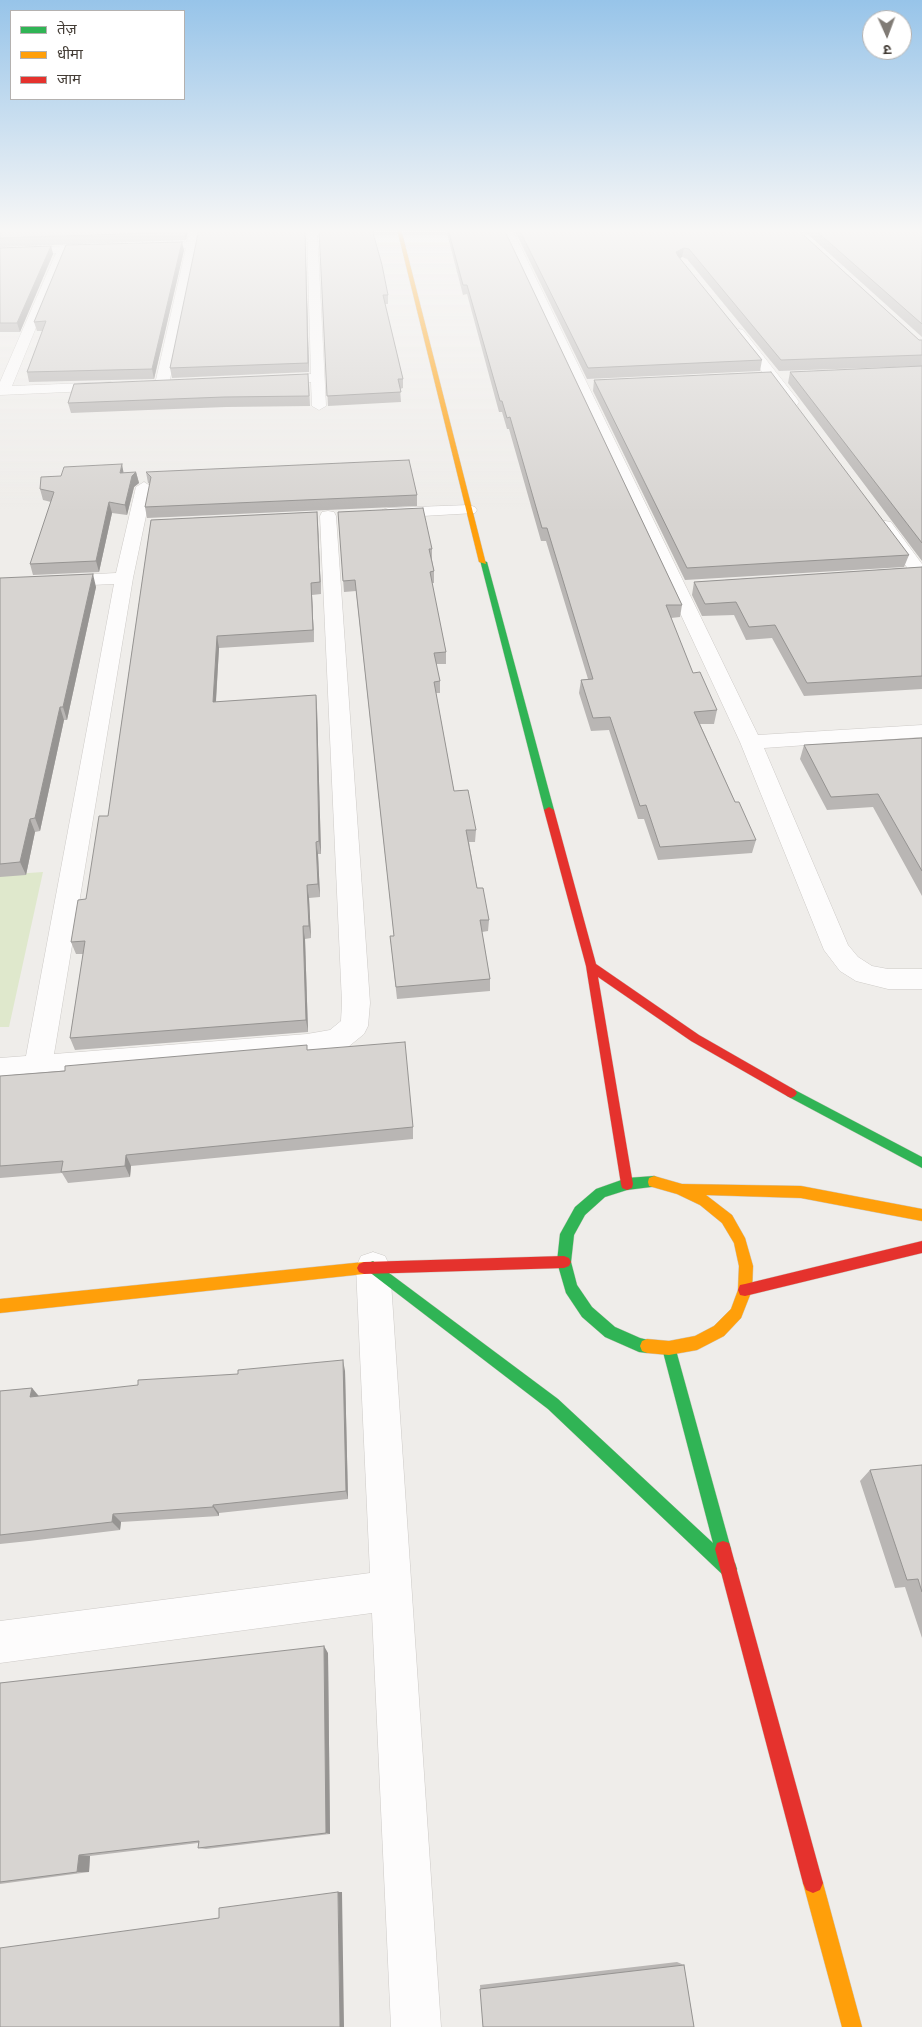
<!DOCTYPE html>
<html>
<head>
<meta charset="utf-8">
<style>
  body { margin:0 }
  #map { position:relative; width:922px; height:2027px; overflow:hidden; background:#efedea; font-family:Rubik,"Noto Sans Devanagari",sans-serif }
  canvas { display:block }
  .legend { position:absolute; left:10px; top:10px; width:175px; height:90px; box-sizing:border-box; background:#fff; border:1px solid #b4b1af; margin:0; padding:6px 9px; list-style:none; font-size:15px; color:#443d36 }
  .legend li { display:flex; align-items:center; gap:10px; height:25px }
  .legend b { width:25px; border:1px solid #b4b1af }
  .north { position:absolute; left:862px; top:10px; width:50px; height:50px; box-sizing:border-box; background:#fff; border:1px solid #b4b1af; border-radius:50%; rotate:178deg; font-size:14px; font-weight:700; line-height:20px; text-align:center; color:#443d36 }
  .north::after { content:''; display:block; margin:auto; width:18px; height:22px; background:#807b75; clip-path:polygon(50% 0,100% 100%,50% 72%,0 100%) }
</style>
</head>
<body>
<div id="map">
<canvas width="922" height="2027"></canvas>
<ul class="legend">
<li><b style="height:6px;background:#30b455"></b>तेज़</li>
<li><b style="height:6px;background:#ff9f0a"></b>धीमा</li>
<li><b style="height:6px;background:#e5322d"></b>जाम</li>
</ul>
<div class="north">उ</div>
</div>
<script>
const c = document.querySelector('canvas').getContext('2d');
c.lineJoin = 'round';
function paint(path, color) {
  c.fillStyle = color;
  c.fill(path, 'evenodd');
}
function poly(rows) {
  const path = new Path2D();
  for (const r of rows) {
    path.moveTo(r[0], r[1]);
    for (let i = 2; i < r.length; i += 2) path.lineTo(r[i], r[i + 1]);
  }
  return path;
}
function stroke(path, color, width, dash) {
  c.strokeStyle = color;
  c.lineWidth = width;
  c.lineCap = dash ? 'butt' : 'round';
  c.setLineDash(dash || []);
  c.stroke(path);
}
paint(poly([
  [43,872,9,1027,0,1027,0,875]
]), '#dfe8cc');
const street = poly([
  [190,229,200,229,198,245,169,384,162,388,155,384,186,248,145,250,140,247,145,244,187,242,190,229],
  [307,229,317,229,326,406,319,410,312,406,311,382,271,384,264,380,271,376,311,374,307,229],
  [502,229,512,229,758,735,922,725,922,737,764,748,848,945,858,957,872,966,888,969,922,969,922,989,888,989,856,981,840,971,824,950,740,742,502,229],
  [102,245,107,248,106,250,67,252,12,386,111,382,118,386,111,390,0,395,0,382,56,253,0,254,0,248,102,245],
  [739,329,743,330,797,399,799,402,797,405,787,405,733,333,739,329],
  [144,482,152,487,133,578,54,1054,307,1034,330,1030,341,1021,342,1003,320,516,322,512,328,511,334,512,336,516,370,1003,368,1026,364,1034,348,1047,307,1056,0,1082,0,1058,26,1056,114,584,0,589,0,579,116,573,136,487,144,482],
  [469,505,475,507,477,510,475,513,388,518,382,516,380,513,382,510,388,508,469,505],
  [885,521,891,522,922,564,922,578,914,577,877,526,879,522,885,521],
  [373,1252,385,1256,390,1267,441,2027,391,2027,372,1613,0,1663,0,1621,370,1573,356,1267,361,1256,373,1252]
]);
const fast = poly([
  [480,560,487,562,554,810,552,812,549,813,544,810,480,560],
  [791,1088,922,1157,922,1168,787,1096,785,1093,787,1090,791,1088],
  [654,1176,659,1178,660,1182,659,1186,627,1190,605,1197,585,1215,574,1235,571,1262,577,1285,592,1307,615,1327,640,1338,652,1341,654,1346,652,1351,647,1353,639,1352,605,1337,582,1317,566,1293,557,1262,560,1234,575,1207,596,1189,627,1178,654,1176],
  [373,1261,558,1399,713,1543,662,1348,664,1343,669,1341,674,1343,731,1549,727,1556,735,1563,737,1569,735,1575,729,1577,723,1575,548,1409,368,1271,366,1267,368,1263,373,1261]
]);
const slow = poly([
  [397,229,401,229,486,564,479,562,397,229],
  [654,1176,682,1184,801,1186,922,1209,922,1221,801,1198,706,1195,732,1215,745,1238,753,1266,752,1290,741,1318,724,1336,697,1350,669,1355,647,1353,642,1351,640,1346,642,1341,647,1339,669,1341,695,1336,714,1326,731,1309,738,1290,739,1266,734,1243,722,1223,700,1205,677,1194,649,1186,648,1182,649,1178,654,1176],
  [364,1262,369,1264,371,1268,369,1272,364,1274,0,1313,0,1299,364,1262],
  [813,1873,820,1876,823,1883,862,2027,842,2027,803,1883,806,1876,813,1873]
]);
const jam = poly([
  [549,807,554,810,596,964,699,1035,795,1090,797,1093,795,1096,791,1098,787,1096,691,1041,598,977,633,1184,632,1188,627,1190,622,1188,621,1184,586,966,544,810,549,807],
  [922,1241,922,1253,745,1296,740,1295,738,1290,740,1285,745,1284,922,1241],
  [564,1256,569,1258,571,1262,569,1266,564,1268,364,1274,359,1272,357,1268,359,1264,364,1262,564,1256],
  [723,1541,729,1543,731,1549,823,1883,820,1890,813,1893,806,1890,803,1883,715,1549,717,1543,723,1541]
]);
stroke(street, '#cdcac7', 1);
stroke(fast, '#cec9c1', 1);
stroke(slow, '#cec9c1', 1);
stroke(jam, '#cec9c1', 1);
paint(street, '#fdfcfc');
paint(fast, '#30b455');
paint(slow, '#ff9f0a');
paint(jam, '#e5322d');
paint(poly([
  [0,229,189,229,186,240,0,247],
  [305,229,309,372,172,378,170,368],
  [319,229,388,295,388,304,385,304,403,379,403,388,400,389,401,402,328,406],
  [443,229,504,229,682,605,680,617,671,618,693,673,717,710,714,724,700,724,735,802,756,840,752,853,658,860,644,819,638,819,609,730,591,731,579,693,581,680,588,679,546,541,541,541,509,429,507,429,502,412,499,412,467,294,463,295,446,230,444,230],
  [514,229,797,229,919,340,922,340,922,366,779,371,687,259,682,257,680,259,762,360,760,371,587,379],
  [802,229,922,229,922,337],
  [51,246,53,254,20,332,0,332,0,248],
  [184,250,154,379,29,382,27,372,43,331,37,331,34,322],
  [922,366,922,561,788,383,790,372],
  [594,380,909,555,904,567,685,580,593,391],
  [309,384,310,406,226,407,71,413,68,403],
  [136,472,139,483,134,487,127,515,112,513,99,572,33,575,30,564,51,502,43,500,40,489,124,473],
  [146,472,417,495,417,506,147,518,145,507,150,484,148,483],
  [317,512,321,594,312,595,314,642,219,648,216,702,316,695,317,708,321,854,318,854,320,897,309,898,311,938,305,939,308,1032,75,1050,70,1038,83,954,76,954,71,942,86,899,108,816,151,520],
  [338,512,432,549,432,560,434,571,434,583,432,583,446,652,446,664,436,664,440,681,440,693,436,693,454,791,476,830,475,842,469,842,477,888,489,920,488,931,482,932,490,979,490,991,397,999,390,936,394,936,356,591,344,592],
  [922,567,922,689,804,696,772,638,746,640,734,615,702,616,692,595,694,582],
  [0,578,96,587,67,720,64,720,40,831,35,832,26,875,0,877],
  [922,738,922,896,873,807,827,810,800,759,804,745],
  [308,1050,413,1127,413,1139,131,1166,130,1177,68,1183,62,1173,0,1178,0,1076],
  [345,1371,348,1499,219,1513,219,1516,121,1522,120,1530,29,1541,0,1544,0,1391,32,1388,39,1396],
  [922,1465,922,1638,905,1587,895,1588,860,1481,870,1470],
  [328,1653,330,1834,206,1849,198,1848,198,1843,90,1856,89,1872,0,1884,0,1683],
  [677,1962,684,1965,694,2027,483,2027,480,1985]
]), '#b9b6b4');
paint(poly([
  [185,229,189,229,186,240,184,232],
  [305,229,309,372,308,363],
  [182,242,184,250,154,379,152,369],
  [51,246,53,254,20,332,17,323],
  [684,248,682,257,675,261,676,252],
  [122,464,124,475,120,473],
  [136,472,139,483,134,487,127,515,125,505,132,476],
  [109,502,112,513,99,572,96,561],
  [317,512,318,524,321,594,320,582],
  [93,574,96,587,67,720,63,707],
  [311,583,312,595,314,642,313,630],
  [217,636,219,648,215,715,213,702],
  [316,695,317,708,321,854,319,841],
  [60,707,64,720,40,831,35,818],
  [30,819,35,832,26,875,20,862],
  [316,842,318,854,320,897,318,884],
  [307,885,309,898,311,938,309,926],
  [303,926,305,939,308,1032,306,1020],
  [126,1155,131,1166,130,1177,125,1166],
  [343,1360,345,1371,348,1499,346,1491],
  [32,1388,40,1398,30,1397],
  [213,1505,219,1513,219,1516,213,1507],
  [113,1514,121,1522,120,1530,112,1522],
  [324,1646,328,1653,330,1834,326,1833],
  [79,1855,90,1856,89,1872,77,1872],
  [338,1892,342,1892,344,2027,340,2027]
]), '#969492');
const building = poly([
  [0,229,185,229,184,232,0,238,0,229],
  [199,229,305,229,308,363,170,368,199,229],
  [319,229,372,229,382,265,388,295,383,295,403,379,398,379,401,392,327,396,319,229],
  [448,229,504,229,682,605,666,605,693,673,700,672,717,710,694,712,735,802,739,802,756,840,660,847,646,805,640,806,610,717,593,718,581,680,593,679,547,528,542,528,510,417,507,418,502,401,500,401,467,285,463,285,448,229],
  [519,229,797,229,919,340,922,340,922,355,781,360,689,249,684,248,676,252,678,256,762,360,588,368,519,229],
  [814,229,922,229,922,324,814,229],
  [182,242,152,369,27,372,46,321,34,322,66,245,182,242],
  [51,246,17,323,0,323,0,248,51,246],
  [922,366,922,543,790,372,922,366],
  [771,372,909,555,687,568,594,380,771,372],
  [308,374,309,396,224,397,68,403,74,384,308,374],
  [409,460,417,495,145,507,151,477,146,472,409,460],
  [122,464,120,473,136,472,132,476,125,505,109,502,96,561,30,564,54,492,40,489,41,477,61,476,64,467,122,464],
  [423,508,432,549,429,549,434,571,430,572,446,652,434,653,440,681,434,682,454,791,468,790,476,830,466,830,477,888,483,888,489,920,480,920,490,979,396,987,390,936,394,936,355,580,343,581,338,512,423,508],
  [317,512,320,582,311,583,313,630,217,636,213,702,316,695,319,841,316,842,318,884,307,885,309,926,303,926,306,1020,70,1038,85,941,71,942,78,900,86,899,99,816,108,816,151,520,317,512],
  [922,567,922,676,807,683,775,625,749,627,736,602,705,604,694,582,922,567],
  [93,574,63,707,60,707,35,818,30,819,20,862,0,864,0,578,93,574],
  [922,738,922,871,878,794,831,797,804,745,922,738],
  [405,1042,413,1127,126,1155,125,1166,61,1172,63,1161,0,1166,0,1076,65,1071,65,1066,307,1045,307,1050,405,1042],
  [343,1360,346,1491,213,1505,213,1507,113,1514,112,1522,0,1535,0,1391,32,1388,30,1397,138,1385,138,1380,238,1374,238,1370,343,1360],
  [922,1465,922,1592,918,1579,907,1580,870,1470,922,1465],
  [324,1646,326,1833,198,1848,199,1841,79,1855,77,1872,0,1882,0,1683,324,1646],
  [338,1892,340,2027,0,2027,0,1948,219,1918,219,1908,338,1892],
  [684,1965,694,2027,483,2027,480,1989,684,1965]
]);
paint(building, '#d7d4d1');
stroke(building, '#969492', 1);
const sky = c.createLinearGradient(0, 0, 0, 513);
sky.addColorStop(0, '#97c4e9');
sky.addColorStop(0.45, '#f8f7f6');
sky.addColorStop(1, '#f8f7f600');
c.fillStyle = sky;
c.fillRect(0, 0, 922, 513);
</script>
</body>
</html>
